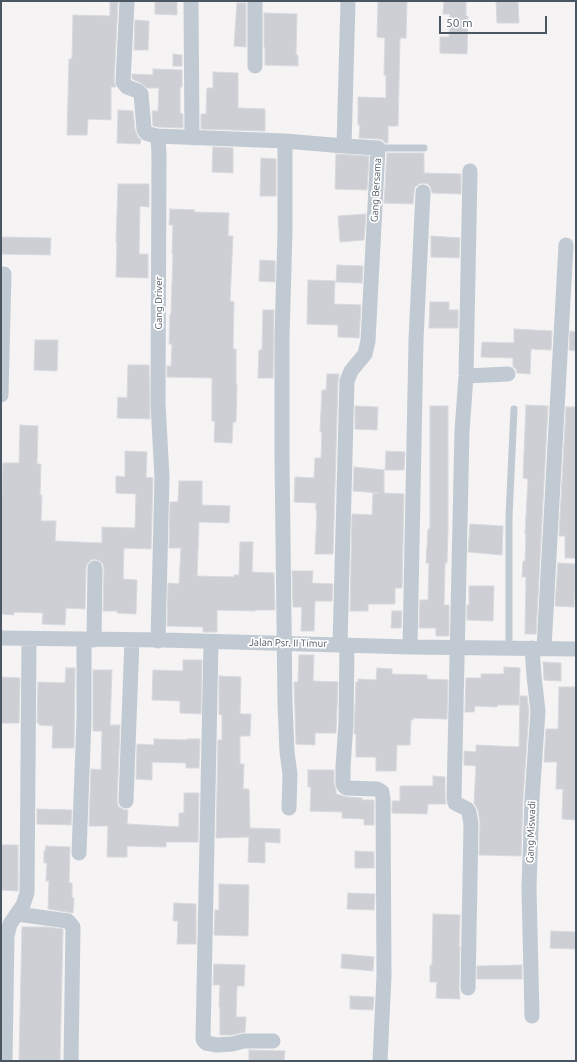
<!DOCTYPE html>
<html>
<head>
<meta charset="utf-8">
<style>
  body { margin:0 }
  #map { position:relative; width:577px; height:1062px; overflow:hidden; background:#f5f3f3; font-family:Ubuntu,sans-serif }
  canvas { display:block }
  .frame { position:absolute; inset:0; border:2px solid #4a5661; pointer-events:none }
  .scale { position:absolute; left:439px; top:16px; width:108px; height:18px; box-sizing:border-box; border:2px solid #4a5661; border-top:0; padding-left:5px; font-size:12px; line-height:14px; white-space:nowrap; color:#4a5661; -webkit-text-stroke:3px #fff; paint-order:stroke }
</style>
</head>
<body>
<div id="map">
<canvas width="577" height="1062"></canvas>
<div class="frame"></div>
<div class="scale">50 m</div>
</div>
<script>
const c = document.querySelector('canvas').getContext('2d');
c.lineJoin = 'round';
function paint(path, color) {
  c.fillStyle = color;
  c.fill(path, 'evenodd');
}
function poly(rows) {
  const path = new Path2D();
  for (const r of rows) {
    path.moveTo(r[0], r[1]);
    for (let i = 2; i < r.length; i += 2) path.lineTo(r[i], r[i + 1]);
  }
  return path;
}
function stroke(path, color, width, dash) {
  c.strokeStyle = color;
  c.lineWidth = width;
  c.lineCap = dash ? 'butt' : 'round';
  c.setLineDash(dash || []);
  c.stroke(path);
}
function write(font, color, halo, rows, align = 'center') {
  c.font = font + ' Ubuntu,sans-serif';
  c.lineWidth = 3.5;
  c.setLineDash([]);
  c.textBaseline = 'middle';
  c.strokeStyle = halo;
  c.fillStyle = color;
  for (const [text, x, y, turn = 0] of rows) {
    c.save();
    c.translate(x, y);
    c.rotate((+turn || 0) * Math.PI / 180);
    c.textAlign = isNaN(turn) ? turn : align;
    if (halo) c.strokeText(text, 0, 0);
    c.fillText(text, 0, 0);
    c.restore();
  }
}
const building = poly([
  [110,1,118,1,114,82,116,87,111,87,111,120,88,119,87,135,67,135,69,59,72,59,73,15,110,16,110,1],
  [155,1,177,1,177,15,155,14,155,1],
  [378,1,407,1,406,38,400,38,398,126,388,126,388,143,385,143,383,140,379,139,359,138,360,125,358,125,358,97,386,98,386,75,384,75,385,38,377,37,378,1],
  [444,1,466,1,466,16,468,16,467,54,440,53,440,37,449,37,450,14,443,14,444,1],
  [496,1,518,1,519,23,497,23,496,1],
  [237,3,246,3,246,47,234,46,237,3],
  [264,13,297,14,296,55,298,55,298,66,265,65,265,47,264,47,264,13],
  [135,20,149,21,148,50,134,50,135,20],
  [173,54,182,55,182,66,173,66,173,54],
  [153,69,182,70,182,87,180,87,180,113,183,114,183,128,158,127,153,126,152,111,158,111,159,88,147,88,141,83,132,79,132,74,153,75,153,69],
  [213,72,238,73,238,108,265,109,265,131,201,129,201,114,206,114,207,88,213,88,213,72],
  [118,110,133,111,135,130,138,137,141,140,140,144,117,143,118,110],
  [213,147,233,148,233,173,212,172,213,147],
  [387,153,424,153,424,173,461,174,461,194,432,193,431,188,428,184,423,183,419,184,415,187,414,192,413,204,384,203,387,153],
  [336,154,369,156,367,190,335,189,336,154],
  [261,158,276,159,276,196,260,196,261,158],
  [118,184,149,184,149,207,140,206,139,254,148,254,148,278,116,277,117,243,116,243,118,184],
  [170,209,195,210,194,212,229,213,228,236,233,236,230,301,234,302,233,349,236,349,236,384,237,384,236,422,233,422,232,443,214,442,215,421,212,421,212,378,167,377,167,366,171,366,172,344,169,344,170,314,171,314,173,254,172,254,173,225,169,225,170,209],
  [366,214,364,240,340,242,338,216,366,214],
  [431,236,460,238,459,258,431,257,431,236],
  [1,237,51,238,50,255,1,254,1,237],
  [260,260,275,261,275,282,259,281,260,260],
  [337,265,363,266,362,283,336,282,337,265],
  [308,280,335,281,334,304,361,305,359,338,338,337,338,325,307,324,308,280],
  [430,302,449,302,449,310,458,310,458,328,429,328,430,302],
  [263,310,274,310,273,378,258,378,259,350,262,350,263,310],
  [514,329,552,331,551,350,531,349,530,374,517,373,516,369,513,367,513,358,481,357,482,342,514,343,514,329],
  [570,331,576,332,576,351,569,350,570,331],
  [35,340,58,340,57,371,34,370,35,340],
  [128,365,149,365,150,419,117,418,118,397,127,398,128,365],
  [327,374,339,374,338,381,333,554,315,554,317,511,316,511,316,503,294,502,295,477,314,478,315,458,321,458,322,432,320,432,322,390,326,390,327,374],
  [526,405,548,406,536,634,525,634,526,577,522,577,523,561,525,561,526,534,525,534,528,479,523,478,526,405],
  [355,406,378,407,377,430,355,429,355,406],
  [430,406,448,406,448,529,447,563,445,563,444,605,449,605,449,636,436,636,436,628,419,628,420,600,428,600,429,563,426,563,428,529,430,529,430,406],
  [566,407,576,407,576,558,565,558,565,536,559,536,566,407],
  [20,425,38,426,37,464,41,464,40,495,42,495,41,521,56,521,55,541,102,543,102,527,135,528,136,494,116,493,116,476,125,477,125,451,147,452,146,477,153,478,151,549,124,548,123,579,137,580,136,614,117,613,117,611,103,611,104,568,103,564,100,561,95,559,91,560,88,563,86,567,85,609,66,608,65,625,42,624,43,613,14,612,14,615,1,614,1,495,2,495,3,463,19,463,20,425],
  [386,451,405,452,404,470,385,470,386,451],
  [354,467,384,470,384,493,404,494,402,588,395,588,395,604,368,604,368,611,350,611,352,514,372,515,373,493,379,493,353,491,354,467],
  [179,481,202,481,202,505,230,506,229,523,199,522,197,576,234,577,234,575,239,575,240,542,253,542,252,572,274,573,275,610,255,610,255,611,217,610,217,632,203,632,203,627,167,626,168,583,179,584,181,548,169,548,170,502,178,502,179,481],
  [470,524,503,526,502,555,468,552,470,524],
  [558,563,575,564,574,607,555,606,558,563],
  [292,571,313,571,312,583,333,584,332,601,315,601,314,631,301,631,302,607,293,607,292,571],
  [469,586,494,586,493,621,467,620,467,605,469,605,469,586],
  [392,611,402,611,401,628,391,628,392,611],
  [299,655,314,655,313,681,338,682,336,733,315,733,315,745,296,744,294,682,298,682,299,655],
  [183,660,202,660,201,714,180,713,180,701,152,700,153,670,183,671,183,660],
  [543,662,561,663,561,681,544,680,543,662],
  [504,667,520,668,519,705,497,705,497,707,475,706,474,712,465,712,466,678,481,678,481,674,504,674,504,667],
  [66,668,75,668,74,748,52,748,53,726,39,725,39,723,37,723,38,682,65,683,66,668],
  [377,668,392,669,392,674,427,675,427,679,448,680,447,719,413,718,413,720,411,720,410,745,397,745,396,771,376,771,376,757,356,757,356,734,354,734,356,682,358,682,358,679,376,680,377,668],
  [93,670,112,670,110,725,120,725,117,801,118,806,121,808,125,810,128,810,127,824,179,827,179,813,184,813,184,793,199,793,198,842,166,842,166,847,127,846,127,857,107,857,108,826,89,826,91,769,101,770,102,731,93,731,93,670],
  [219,676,241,677,240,714,251,714,250,736,240,736,240,764,244,764,243,789,249,789,250,828,280,829,280,843,265,842,265,863,248,862,249,837,216,838,218,740,222,740,222,715,219,714,219,676],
  [1,677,20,678,19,723,1,723,1,677],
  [559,687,576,687,576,820,562,819,563,789,556,789,557,762,544,762,546,729,558,729,559,687],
  [520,696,527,696,529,711,523,798,521,856,479,855,480,823,478,810,474,803,476,766,464,765,464,751,476,752,476,745,519,747,520,696],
  [154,739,187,740,187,739,200,739,199,768,186,768,186,763,152,762,152,780,136,779,137,744,154,745,154,739],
  [308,770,334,770,334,784,336,789,336,794,340,795,347,797,362,798,362,800,374,800,374,825,364,825,364,819,342,818,342,812,310,811,311,787,308,787,308,770],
  [433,776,445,777,445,798,446,804,428,804,427,814,392,813,392,801,400,801,400,786,433,786,433,776],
  [37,809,72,810,71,825,37,824,37,809],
  [1,845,18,845,18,891,1,890,1,845],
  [46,846,70,847,69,883,72,883,72,898,74,898,73,913,48,909,49,881,46,881,47,863,44,863,44,851,45,851,46,846],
  [355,851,374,852,374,868,355,868,355,851],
  [219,884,249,885,248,936,214,935,215,910,219,910,219,884],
  [348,893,375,894,374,910,347,909,348,893],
  [174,903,196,904,196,944,177,944,178,921,173,921,174,903],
  [433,914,460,915,459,947,460,947,459,988,460,999,436,998,437,982,430,982,430,965,432,965,433,914],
  [22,927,47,927,63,929,60,1061,19,1061,22,927],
  [551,931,576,932,576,949,550,948,551,931],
  [342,954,374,957,373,971,341,968,342,954],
  [214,964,245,965,244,986,237,986,236,1017,246,1017,245,1032,231,1035,220,1035,220,1007,219,1007,220,985,213,985,214,964],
  [522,965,522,979,477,979,477,966,522,965],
  [350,996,374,997,373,1010,350,1009,350,996],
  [249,1050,285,1051,284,1061,249,1061,249,1050]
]);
paint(building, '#cdcfd5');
stroke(building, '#d7d9de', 1);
stroke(poly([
  [378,148,424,148],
  [509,648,509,517,514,409]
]), '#c1cad2', 7);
stroke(poly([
  [127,1,123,82,127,87,138,91,141,94,144,129,146,133,156,136,285,141,344,146,378,148,368,341,365,354,351,371,347,381,340,644],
  [191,1,192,138],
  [255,66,255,1],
  [285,141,285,231,282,337,282,456,285,704,287,752,290,774,289,808],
  [344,146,348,1],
  [466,376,508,374],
  [1,395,4,274],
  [1,638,164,640,410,647,576,649],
  [94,640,95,568],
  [158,641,162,478,158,403,159,155,158,136],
  [211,642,203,1039,204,1041,206,1043,217,1045,232,1044,244,1041,273,1041],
  [347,645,346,723,343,767,343,784,345,787,347,788,377,789,382,792,383,799,384,976,380,1061],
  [410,647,416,340,423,192],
  [532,648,534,676,538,711,532,799,529,888,532,1016],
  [544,648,566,245],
  [126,801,132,640],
  [79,853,84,719,84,640],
  [17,914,68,921,73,927,71,1061],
  [468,988,471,824,469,812,467,809,455,803,454,798,462,431,466,376,470,171],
  [5,1061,7,936,10,924,23,905,27,893,29,639]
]), '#c1cad2', 15);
write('10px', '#4a5661', '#fff', [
  ["Gang Bersama",376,190,-87],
  ["Gang Driver",159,303,-90],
  ["Jalan Psr. II Timur",288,643,1],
  ["Gang Miswadi",531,832,-88]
]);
</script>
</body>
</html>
